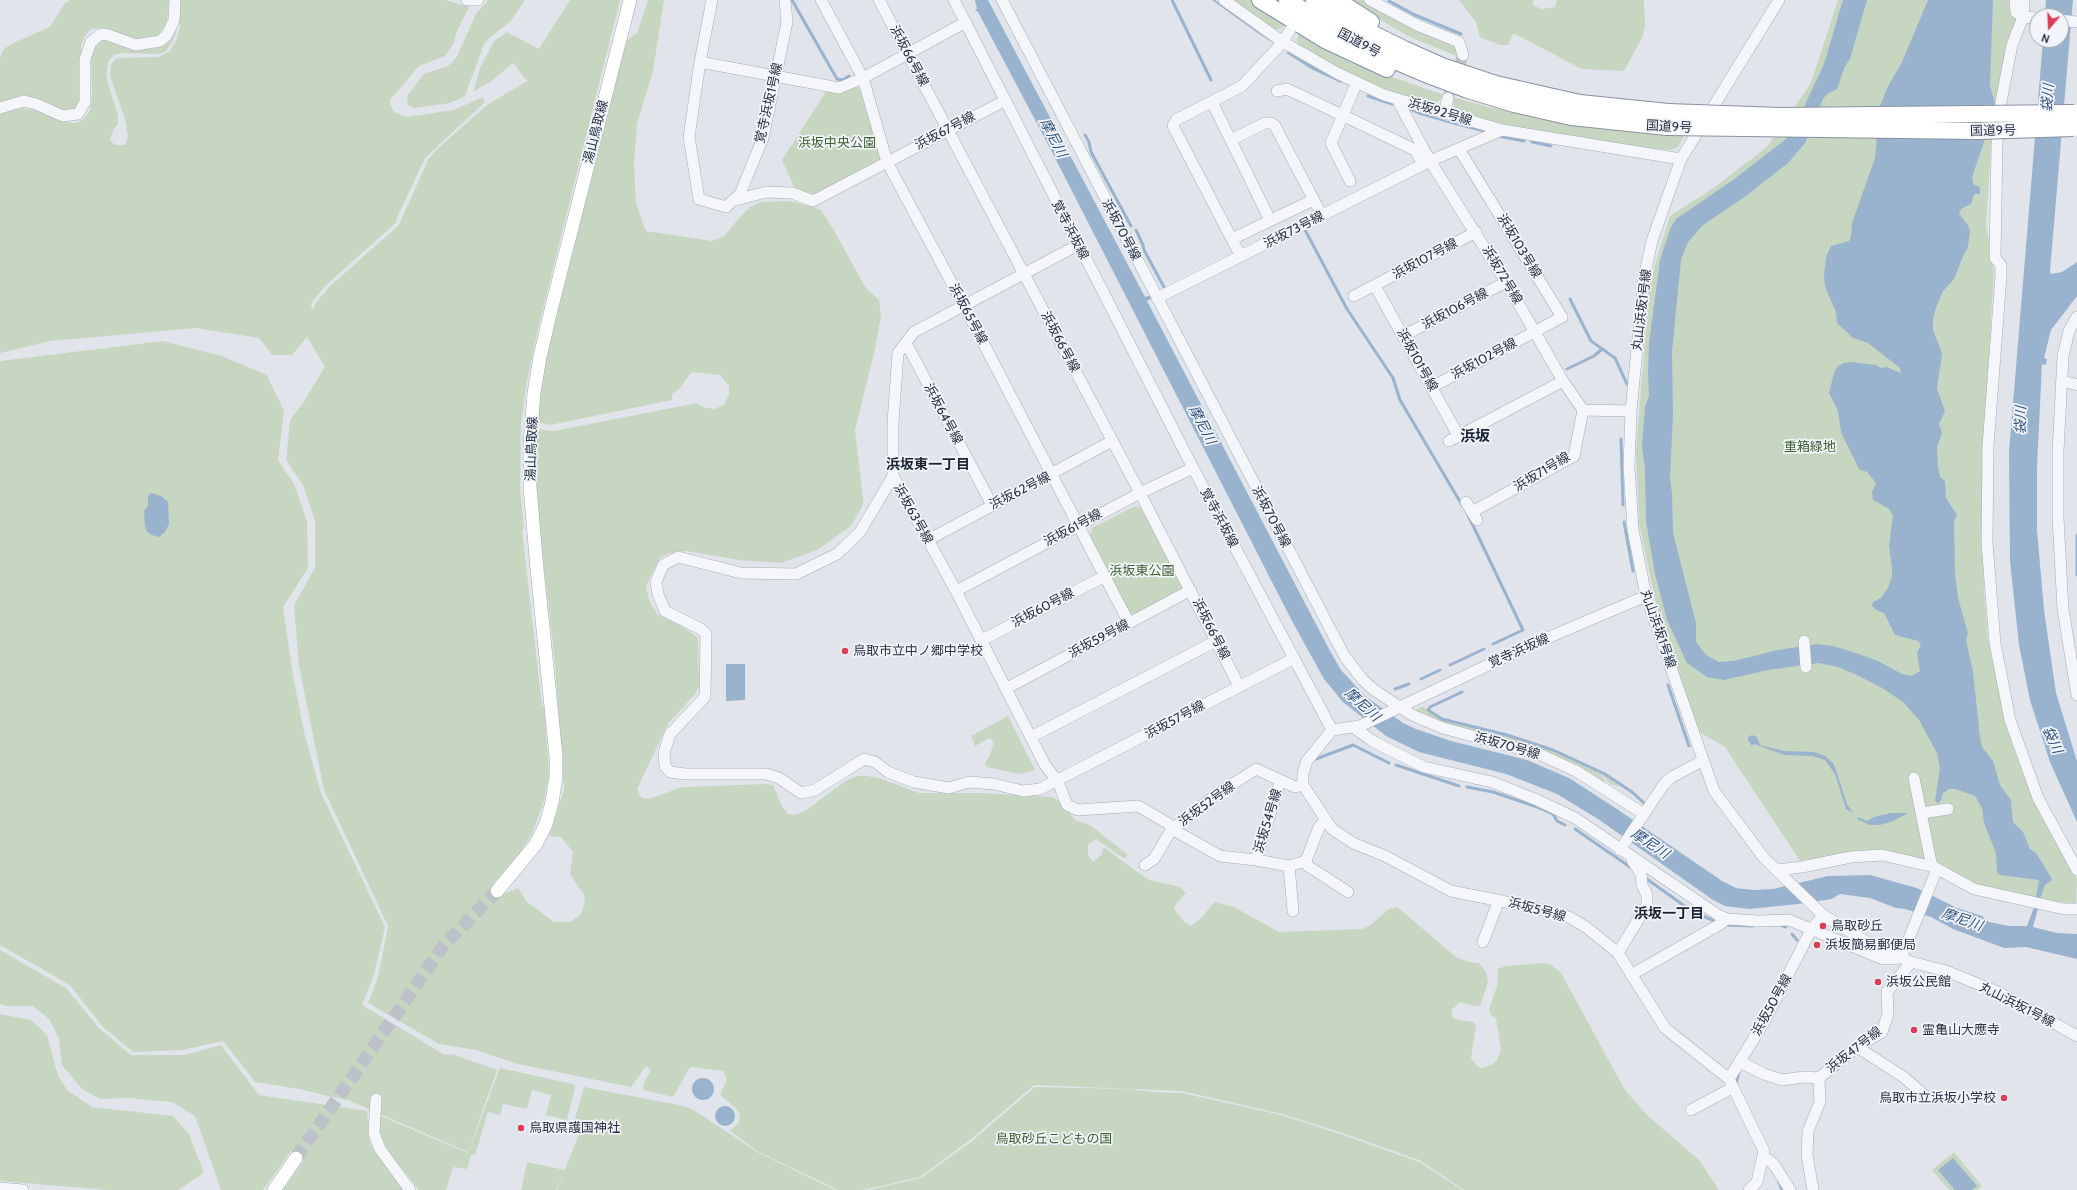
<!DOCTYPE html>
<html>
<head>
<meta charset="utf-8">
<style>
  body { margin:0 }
  #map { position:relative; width:2077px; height:1190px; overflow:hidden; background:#e1e5eb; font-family:Cabin,sans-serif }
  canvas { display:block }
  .north { position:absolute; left:2029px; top:8px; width:40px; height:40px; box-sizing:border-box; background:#f1f4f8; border:1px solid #a1a6b0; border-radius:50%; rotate:199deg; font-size:11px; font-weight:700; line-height:16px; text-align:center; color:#283245 }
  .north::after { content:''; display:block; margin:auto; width:14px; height:18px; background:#db3b55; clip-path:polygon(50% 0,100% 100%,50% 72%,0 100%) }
</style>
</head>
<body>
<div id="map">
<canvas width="2077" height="1190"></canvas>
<div class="north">N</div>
</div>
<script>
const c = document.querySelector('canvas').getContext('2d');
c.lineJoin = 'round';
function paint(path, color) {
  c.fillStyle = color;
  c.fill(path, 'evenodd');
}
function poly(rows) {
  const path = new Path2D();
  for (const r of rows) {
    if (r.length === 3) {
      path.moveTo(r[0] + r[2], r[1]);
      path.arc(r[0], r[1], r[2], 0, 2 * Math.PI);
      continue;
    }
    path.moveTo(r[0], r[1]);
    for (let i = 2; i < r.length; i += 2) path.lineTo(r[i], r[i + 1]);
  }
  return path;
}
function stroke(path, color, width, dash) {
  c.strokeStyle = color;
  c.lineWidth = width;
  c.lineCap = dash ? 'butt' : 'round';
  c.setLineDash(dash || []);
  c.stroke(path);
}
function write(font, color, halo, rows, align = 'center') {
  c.font = font + ' Cabin,"Noto Sans JP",sans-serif';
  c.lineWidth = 3.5;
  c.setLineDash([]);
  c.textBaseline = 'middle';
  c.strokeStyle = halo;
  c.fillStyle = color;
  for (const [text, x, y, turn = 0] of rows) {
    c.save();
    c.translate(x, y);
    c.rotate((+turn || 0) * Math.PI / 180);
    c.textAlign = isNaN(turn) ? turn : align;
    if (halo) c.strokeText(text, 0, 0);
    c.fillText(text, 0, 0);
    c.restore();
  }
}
paint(poly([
  [70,0,169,0,167,21,160,33,150,40,139,41,106,28,91,29,85,36,81,46,83,93,77,108,69,110,60,109,28,96,0,103,0,57,4,49,13,43,50,27,65,3],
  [179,0,446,0,461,5,470,5,456,33,454,43,445,56,419,66,390,100,390,104,394,112,407,117,454,110,483,97,485,102,425,158,398,215,396,223,326,285,312,302,311,308,314,309,315,304,329,287,399,225,428,160,436,150,487,105,527,81,513,63,493,80,473,92,480,68,494,41,507,32,539,49,570,0,620,0,539,325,527,381,521,424,520,487,524,529,522,530,542,706,544,706,549,773,544,801,532,834,519,854,492,885,501,895,518,888,527,902,554,922,570,922,580,915,585,903,584,895,570,874,573,852,561,837,549,836,564,790,555,663,534,481,536,429,554,431,697,403,703,407,714,409,724,405,729,394,729,386,720,375,694,372,690,374,680,388,672,394,672,400,550,425,537,422,537,413,547,353,626,41,637,33,648,0,664,0,653,71,637,124,634,165,636,204,646,231,712,241,724,236,740,217,750,207,760,202,789,201,810,206,821,210,834,230,865,287,879,300,881,316,875,349,855,430,863,499,863,505,851,526,817,550,781,563,739,560,686,551,669,553,660,558,653,571,646,586,649,600,657,614,684,627,698,638,699,687,695,694,668,724,637,789,641,797,645,799,655,797,682,787,766,784,773,785,782,806,788,814,795,815,805,811,847,780,857,776,867,776,879,778,919,793,981,793,1052,797,1061,802,1075,820,1090,825,1127,854,1126,858,1123,858,1096,839,1088,845,1088,855,1093,862,1101,855,1104,847,1134,870,1150,880,1180,887,1186,893,1176,904,1174,909,1185,923,1191,926,1199,920,1215,902,1234,907,1279,932,1362,929,1372,924,1387,910,1397,907,1456,957,1469,962,1479,963,1486,972,1488,982,1480,1006,1474,1006,1460,1002,1452,1010,1452,1017,1455,1019,1473,1022,1476,1025,1471,1058,1478,1067,1482,1068,1493,1064,1497,1060,1501,1050,1496,1018,1491,1015,1489,1009,1497,986,1498,969,1505,966,1545,963,1551,965,1561,973,1625,1090,1647,1115,1700,1161,1719,1190,1464,1190,1419,1160,1343,1133,1282,1114,1182,1091,1034,1085,970,1140,920,1177,863,1190,838,1190,759,1152,730,1131,739,1122,740,1115,737,1109,720,1095,727,1079,723,1071,690,1067,673,1097,643,1090,644,1082,651,1070,646,1066,631,1087,518,1064,476,1050,439,1044,368,1003,378,977,388,926,324,790,299,666,294,605,315,568,315,521,303,485,286,460,290,420,303,403,325,367,307,337,292,355,272,355,259,338,196,328,51,341,0,353,0,114,12,109,22,108,36,110,66,122,76,123,84,119,90,110,92,93,91,55,98,43,106,39,142,49,157,48,168,42,177,29,173,41,165,52,158,54,123,53,114,55,109,60,107,68,107,80,118,116,118,124,113,130,110,140,115,145,125,145,128,136,125,119,110,76,111,64,117,58,159,57,170,51,177,38,180,26,179,23],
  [488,0,525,0,510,22,490,37,484,44,465,96,450,103,414,108,408,105,407,96,424,74,448,66,456,58,476,14],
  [1231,0,1252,0,1281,20,1387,75,1435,92,1488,107,1570,123,1684,136,1678,147,1672,150,1621,146,1497,124,1458,113,1454,107,1454,99,1443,96,1434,105,1377,87,1356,78,1299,46,1297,40,1299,32,1286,24,1280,29,1274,30],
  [1346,0,1364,0,1383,11,1452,42,1459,50,1457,56,1412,38],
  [1459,0,1533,0,1533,5,1541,9,1555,7,1557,0,1644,0,1645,26,1642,38,1624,71,1582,69,1517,35,1513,34,1508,45,1500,45,1480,37,1476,22],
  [1838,0,2022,0,2022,8,1999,85,1991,147,1986,225,1994,271,1982,471,1984,590,1988,639,2014,750,2053,838,2077,878,2076,903,2055,902,1977,885,1942,864,1864,850,1800,861,1725,747,1699,732,1657,608,1639,523,1636,450,1650,281,1670,216,1712,189,1767,147,1811,83],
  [854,86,860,89,882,158,879,164,811,196,796,191,782,160,827,90],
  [163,341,222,356,267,375,284,411,278,460,294,484,307,521,308,568,283,607,293,675,304,732,321,793,385,927,374,975,362,1005,445,1055,452,1054,497,1070,468,1152,350,1101,299,1089,255,1082,223,1041,183,1050,133,1052,102,1026,70,985,0,945,0,361],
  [1135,506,1142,508,1183,585,1181,592,1136,615,1130,613,1090,536,1092,528],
  [1422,706,1442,719,1513,737,1555,751,1599,772,1623,787,1610,784,1600,773,1607,785,1597,779,1452,728,1414,711],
  [1008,716,1035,770,1019,774,987,767,985,763,990,755,994,742,989,738,975,746,971,736],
  [0,950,66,988,99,1028,131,1055,184,1055,221,1045,259,1095,367,1111,370,1144,404,1190,283,1190,304,1160,291,1151,263,1190,221,1190,195,1116,172,1102,129,1098,100,1099,82,1089,62,1065,59,1038,49,1019,33,1006,6,1006,0,1004],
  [0,1014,31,1020,47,1035,58,1076,67,1090,92,1107,173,1116,189,1134,204,1173,178,1190,109,1190,0,1181],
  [500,1068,573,1084,575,1087,567,1120,546,1115,551,1095,532,1090,527,1109,503,1104,500,1115,488,1112,475,1155,471,1155,467,1169,453,1167,446,1190,419,1190,404,1171,388,1153,378,1132,378,1115,468,1153],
  [584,1087,684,1106,695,1111,759,1153,835,1190,557,1190,579,1134,582,1122,575,1119],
  [1035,1087,1129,1089,1151,1092,1182,1093,1281,1115,1343,1135,1419,1162,1462,1190,868,1190,921,1178,971,1142],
  [1954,1152,1982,1186,1978,1190,1949,1190,1932,1170],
  [527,1162,565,1170,556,1190,521,1190]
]), '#c7d6c1');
paint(poly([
  [975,0,988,0,1145,297,1151,295,1152,298,1147,301,1329,649,1341,670,1365,696,1403,723,1416,729,1451,741,1527,760,1569,778,1617,809,1722,881,1736,888,1753,890,1773,889,1828,876,1870,875,1917,888,1957,908,1982,916,1989,922,2009,926,2027,926,2034,907,2038,909,2033,927,2057,933,2077,934,2077,959,2026,947,2004,948,1953,929,1931,917,1905,909,1896,908,1870,898,1840,894,1832,899,1798,904,1749,909,1725,906,1713,900,1598,819,1557,794,1506,774,1419,752,1386,736,1343,702,1324,679,1292,621,1052,152,978,12,975,10,977,9],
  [1212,0,1215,0,1273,43,1259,34],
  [1843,0,1867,0,1850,59,1845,66,1837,89,1827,94,1823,99,1805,143,1788,163,1746,196,1703,225,1688,242,1681,260,1672,352,1673,415,1670,478,1672,493,1673,533,1696,623,1696,642,1706,655,1719,662,1734,661,1778,650,1816,644,1833,646,1856,653,1878,661,1902,674,1912,676,1920,671,1917,653,1921,645,1918,641,1895,635,1884,613,1876,610,1872,606,1873,602,1881,598,1888,588,1892,576,1892,567,1889,546,1893,515,1889,509,1873,500,1872,492,1876,483,1867,472,1859,469,1841,432,1838,411,1829,393,1834,373,1838,366,1844,363,1850,362,1876,365,1881,368,1886,367,1901,373,1900,368,1868,343,1853,338,1837,323,1836,312,1825,287,1824,276,1826,257,1831,246,1849,241,1851,237,1852,223,1875,158,1880,106,1888,86,1902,62,1928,0,1993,0,1990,86,1996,107,1972,177,1973,184,1980,187,1980,194,1974,194,1971,204,1961,209,1959,214,1968,225,1970,231,1968,247,1964,254,1954,279,1943,291,1937,305,1933,318,1933,330,1942,353,1937,389,1945,411,1939,424,1942,433,1937,447,1938,466,1940,477,1945,481,1946,498,1957,515,1954,521,1955,573,1958,598,1968,633,1966,640,1973,671,1980,738,1982,747,1993,761,2000,785,2011,800,2013,822,2023,832,2030,849,2036,853,2051,877,2052,880,2045,885,2040,899,2036,898,2039,880,2000,875,1997,872,1996,853,1984,823,1982,808,1975,796,1955,789,1949,789,1943,793,1941,800,1938,803,1935,801,1940,768,1937,753,1919,720,1903,702,1884,689,1857,675,1838,667,1819,663,1768,670,1724,680,1707,677,1687,663,1667,620,1655,574,1646,522,1645,469,1642,446,1645,407,1649,396,1648,371,1649,343,1660,260,1671,227,1676,219,1733,180,1786,139,1803,109,1824,64],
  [2046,0,2073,0,2050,271,2051,274,2062,272,2077,262,2077,296,2051,330,2044,358,2047,359,2046,365,2042,364,2037,467,2037,530,2044,610,2056,693,2077,761,2077,822,2050,762,2030,700,2019,645,2010,561,2009,452,2043,40,2061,40,2061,16,2045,16],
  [1288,52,1342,82,1341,83,1313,70,1286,53],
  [1406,108,1448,121,1489,132,1486,133,1459,126,1420,115,1406,109],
  [151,493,161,496,168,502,169,524,165,532,159,537,152,535,147,532,145,526,144,511,148,506,148,496],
  [745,664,745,700,726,701,726,664],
  [1752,735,1757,737,1760,745,1784,751,1814,752,1825,756,1833,763,1836,770,1847,804,1853,813,1846,809,1835,774,1825,760,1812,756,1785,755,1754,744,1752,746,1748,740,1748,737],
  [1891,813,1908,813,1893,821,1880,825,1870,825,1857,819,1858,817,1867,821,1874,817],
  [703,1089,11],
  [725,1116,10],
  [1953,1158,1977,1186,1972,1190,1955,1190,1938,1170]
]), '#99b3ce');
stroke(poly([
  [792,0,837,79,843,80,849,76],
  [1172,0,1211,80],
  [1389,1,1415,15,1461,34],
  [1368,96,1392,104],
  [1085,135,1089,142,1091,152,1131,226],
  [1498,136,1524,141],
  [1532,142,1551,146],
  [1304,228,1347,309,1393,378,1400,400,1462,505],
  [1136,230,1143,245,1144,250,1165,289],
  [1570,299,1591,341,1615,358,1627,384],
  [1567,369,1594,356,1602,349],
  [1621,439,1623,505],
  [1468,515,1523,630,1493,644],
  [1624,522,1633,571],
  [2077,535,2077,575],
  [1450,665,1484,649],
  [1421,679,1440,670],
  [1668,685,1689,746],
  [1395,689,1409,684],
  [1462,692,1430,707,1428,710,1442,719,1507,735,1553,750,1605,774,1632,792,1645,804],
  [1316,759,1353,745,1389,763],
  [1396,765,1459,786],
  [1467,787,1493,792,1537,807,1553,814,1557,821,1565,825],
  [1575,829,1633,869],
  [1644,877,1693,912,1717,922],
  [1725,925,1753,926],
  [1780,925,1786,927],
  [1792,934,1797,940],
  [1736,1083,1739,1072],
  [1779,1182,1782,1190]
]), '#99b3ce', 3);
stroke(poly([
  [1448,98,1463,55]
]), '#bcc1ca', 11, [11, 5.5]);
stroke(poly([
  [296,1158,444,945,497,891]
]), '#bcc1ca', 13, [13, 6]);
const minor = poly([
  [467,0,478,0],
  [712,0,700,62,689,137,699,199,726,207,740,194,763,138,787,22,785,0],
  [821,0,863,78,887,162,963,304,1129,623],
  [879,0,1140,493,1239,686],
  [954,0,1193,468,1332,730,1360,726,1526,647,1646,596],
  [1002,0,1336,640,1345,657,1363,680,1374,690,1412,715,1443,728,1539,754,1576,771,1644,814,1664,784,1672,777,1702,761],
  [1224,0,1283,42,1337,73,1384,95,1502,130,1681,159],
  [1370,0,1417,25,1459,42,1463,55],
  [1779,0,1681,159,1652,241,1644,277,1631,411,1629,467,1633,530,1646,596,1714,791,1764,858,1823,915,1870,944,1911,962,1946,971,1998,992,2077,1036],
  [2015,0,2016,12,2023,17,2037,18],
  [2024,0,2023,17,2012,45,2001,102,1997,144,1995,258,2001,265,2001,276,1988,446,1987,543,1995,643,2010,720,2038,798,2077,870],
  [2061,20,2077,22],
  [700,62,839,88,863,78,966,22],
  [1277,91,1287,89,1342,115,1415,150,1420,159],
  [1397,99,1430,161,1506,282,1563,381,1583,410,1631,411],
  [1212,102,1270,220],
  [0,108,24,101,36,104,63,116,78,114,85,102,85,59,91,42,98,36,102,34,108,35,136,45,160,41,167,35,174,20,175,0],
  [1444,114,1448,98],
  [1231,140,1265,123,1271,123,1275,126,1319,210],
  [1350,181,1331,143,1357,82],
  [732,201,766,192,792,193,813,201,1004,101],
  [1232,239,1313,200],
  [1078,245,914,332,898,353,893,423,893,476,956,591,1045,765,1058,782,1067,805,1078,810,1138,806,1169,824,1172,829,1154,859,1145,865],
  [1238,251,1173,126,1176,120,1242,86,1283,42,1290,30],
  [1375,286,1458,435],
  [1354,296,1476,232],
  [1157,298,1430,161,1502,130],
  [2077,317,2069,331,2063,356,2058,452,2058,517,2063,609,2077,695],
  [1403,336,1506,282],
  [906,343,992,505],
  [2062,381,2077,385],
  [1432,387,1562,317,1459,149],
  [1449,441,1563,381],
  [893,476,860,532,837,554,796,574,741,573,678,557,663,565,656,582,658,594,665,611,701,629,706,634,705,697,670,734,664,753,665,766,670,772,685,774,766,774,779,778,801,793,815,790,864,759,875,762,888,772,914,782,949,788,969,782,994,784,1023,791,1040,789,1293,659],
  [1466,502,1477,520],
  [1472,512,1574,456,1583,410],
  [928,540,1112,441],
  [956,591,1140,493,1193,468],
  [982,640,1105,576],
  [1804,641,1806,667],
  [1007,688,1191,590],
  [1353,727,1374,742,1424,767,1492,782,1537,800,1575,818,1718,915,1727,919,1758,921,1789,920,1883,959,1901,958,1937,869],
  [1332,730,1307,761,1303,773,1303,785,1332,829,1353,843,1385,856,1451,891,1531,907,1569,917,1586,927,1618,953,1665,1028,1729,1079,1764,1151,1757,1182,1749,1190],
  [1031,737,1216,641],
  [1914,778,1932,867],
  [1303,785,1295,787,1256,769,1216,795,1172,829,1220,856,1256,860,1289,866,1306,861,1319,827,1326,820],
  [1922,813,1948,809],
  [1620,850,1644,814],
  [1256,860,1280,782],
  [1306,861,1308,866,1348,892],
  [1289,866,1293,911],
  [1777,870,1802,867,1851,857,1882,855,1934,867,1974,889,2064,909,2077,909],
  [1483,942,1499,900],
  [1618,953,1647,905,1647,895,1642,885,1641,874,1632,860],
  [1631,975,1717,926,1727,919],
  [1857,1047,1905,1078,1927,1098],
  [1740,1062,1764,1074,1782,1080,1804,1077,1819,1078],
  [1729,1079,1764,1022,1811,930,1823,915],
  [376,1099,374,1133,380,1149,410,1190],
  [1691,1110,1732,1088],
  [1764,1158,1769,1160,1775,1166,1790,1190],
  [0,1188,23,1190],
  [1813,1190,1807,1155,1808,1131,1820,1102,1819,1078,1857,1047,1882,1032,1888,1014,1887,992,1911,962]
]);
const major = poly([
  [497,891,536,844,546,824,552,802,556,777,556,756,537,569,530,487,530,445,534,393,540,357,551,310,630,0],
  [274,1190,296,1158]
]);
const highway = poly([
  [1260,0,1325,40,1387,69],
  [1287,0,1343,34,1381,55,1423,73,1468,90,1514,104,1571,117,1667,127],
  [1314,0,1353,24,1404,49,1442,66,1496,84,1580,103,1668,112],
  [1337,0,1371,22]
]);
stroke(minor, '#a6acb6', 12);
stroke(major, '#9fa9b8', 14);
stroke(highway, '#8792a3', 18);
stroke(minor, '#f4f6f9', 11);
stroke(major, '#fff', 13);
stroke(highway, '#fff', 16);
const highwayBridge = poly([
  [1668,112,1780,116,2074,113],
  [1667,127,1977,131,2073,128]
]);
stroke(highwayBridge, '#8792a3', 18, []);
stroke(highwayBridge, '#fff', 16);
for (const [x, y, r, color] of [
  [845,651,4,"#db3b55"],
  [1823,926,4,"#db3b55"],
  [1817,945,4,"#db3b55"],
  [1878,982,4,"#db3b55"],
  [1914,1030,4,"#db3b55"],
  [2004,1098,4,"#db3b55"],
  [521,1128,4,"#db3b55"]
]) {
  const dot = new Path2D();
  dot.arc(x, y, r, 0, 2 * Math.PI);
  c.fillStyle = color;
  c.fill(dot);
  stroke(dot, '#f1f4f8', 1.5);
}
write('13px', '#283245', '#f1f4f8', [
  ["国道9号",1359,43,28],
  ["浜坂66号線",909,56,62],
  ["覚寺浜坂1号線",769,103,-77],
  ["浜坂92号線",1440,112,17],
  ["国道9号",1669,127,3],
  ["浜坂67号線",945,131,-28],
  ["国道9号",1993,131,-1],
  ["湯山鳥取線",596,132,-76],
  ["覚寺浜坂線",1070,230,63],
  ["浜坂70号線",1121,230,62],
  ["浜坂73号線",1294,230,-27],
  ["浜坂103号線",1519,246,59],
  ["浜坂107号線",1425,259,-28],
  ["浜坂72号線",1502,275,59],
  ["浜坂106号線",1455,309,-28],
  ["丸山浜坂1号線",1642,310,-83],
  ["浜坂65号線",968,314,62],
  ["浜坂66号線",1060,342,62],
  ["浜坂102号線",1484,359,-28],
  ["浜坂101号線",1417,360,61],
  ["浜坂64号線",943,414,62],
  ["湯山鳥取線",532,449,-88],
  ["浜坂71号線",1542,472,-31],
  ["浜坂62号線",1020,491,-27],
  ["浜坂63号線",913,514,61],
  ["浜坂70号線",1271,517,62],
  ["覚寺浜坂線",1219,518,62],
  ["浜坂61号線",1073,528,-28],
  ["浜坂60号線",1043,608,-28],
  ["浜坂66号線",1211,629,63],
  ["丸山浜坂1号線",1658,629,71],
  ["浜坂59号線",1099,639,-28],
  ["覚寺浜坂線",1519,651,-24],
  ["浜坂57号線",1175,720,-28],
  ["浜坂70号線",1507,746,16],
  ["浜坂52号線",1207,804,-36],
  ["浜坂54号線",1268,821,-73],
  ["浜坂5号線",1537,910,15],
  ["浜坂50号線",1772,1005,-61],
  ["丸山浜坂1号線",2017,1005,27],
  ["浜坂47号線",1854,1050,-38]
]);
write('13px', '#3d6233', '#f1f4f8', [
  ["浜坂中央公園",837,143],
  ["重箱緑地",1810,447],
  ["浜坂東公園",1142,571],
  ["鳥取砂丘こどもの国",1054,1139]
]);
write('13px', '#283245', '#f1f4f8', [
  ["鳥取市立中ノ郷中学校",853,651],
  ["鳥取砂丘",1831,926],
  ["浜坂簡易郵便局",1825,945],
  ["浜坂公民館",1886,982],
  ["霊亀山大應寺",1922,1030],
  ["鳥取市立浜坂小学校",1996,1098,"right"],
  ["鳥取県護国神社",529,1128]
], 'left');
write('italic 14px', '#2d527d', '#f1f4f8', [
  ["袋川",2048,98,-85],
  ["摩尼川",1053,138,63],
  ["袋川",2021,420,-88],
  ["摩尼川",1202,425,63],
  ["摩尼川",1362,705,42],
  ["袋川",2052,740,65],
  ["摩尼川",1650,844,34],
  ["摩尼川",1962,920,19]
]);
write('bold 14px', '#1a2336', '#f1f4f8', [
  ["浜坂東一丁目",928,465],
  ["浜坂一丁目",1669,914]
]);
write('bold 15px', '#1a2336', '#f1f4f8', [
  ["浜坂",1475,437]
]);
</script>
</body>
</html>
